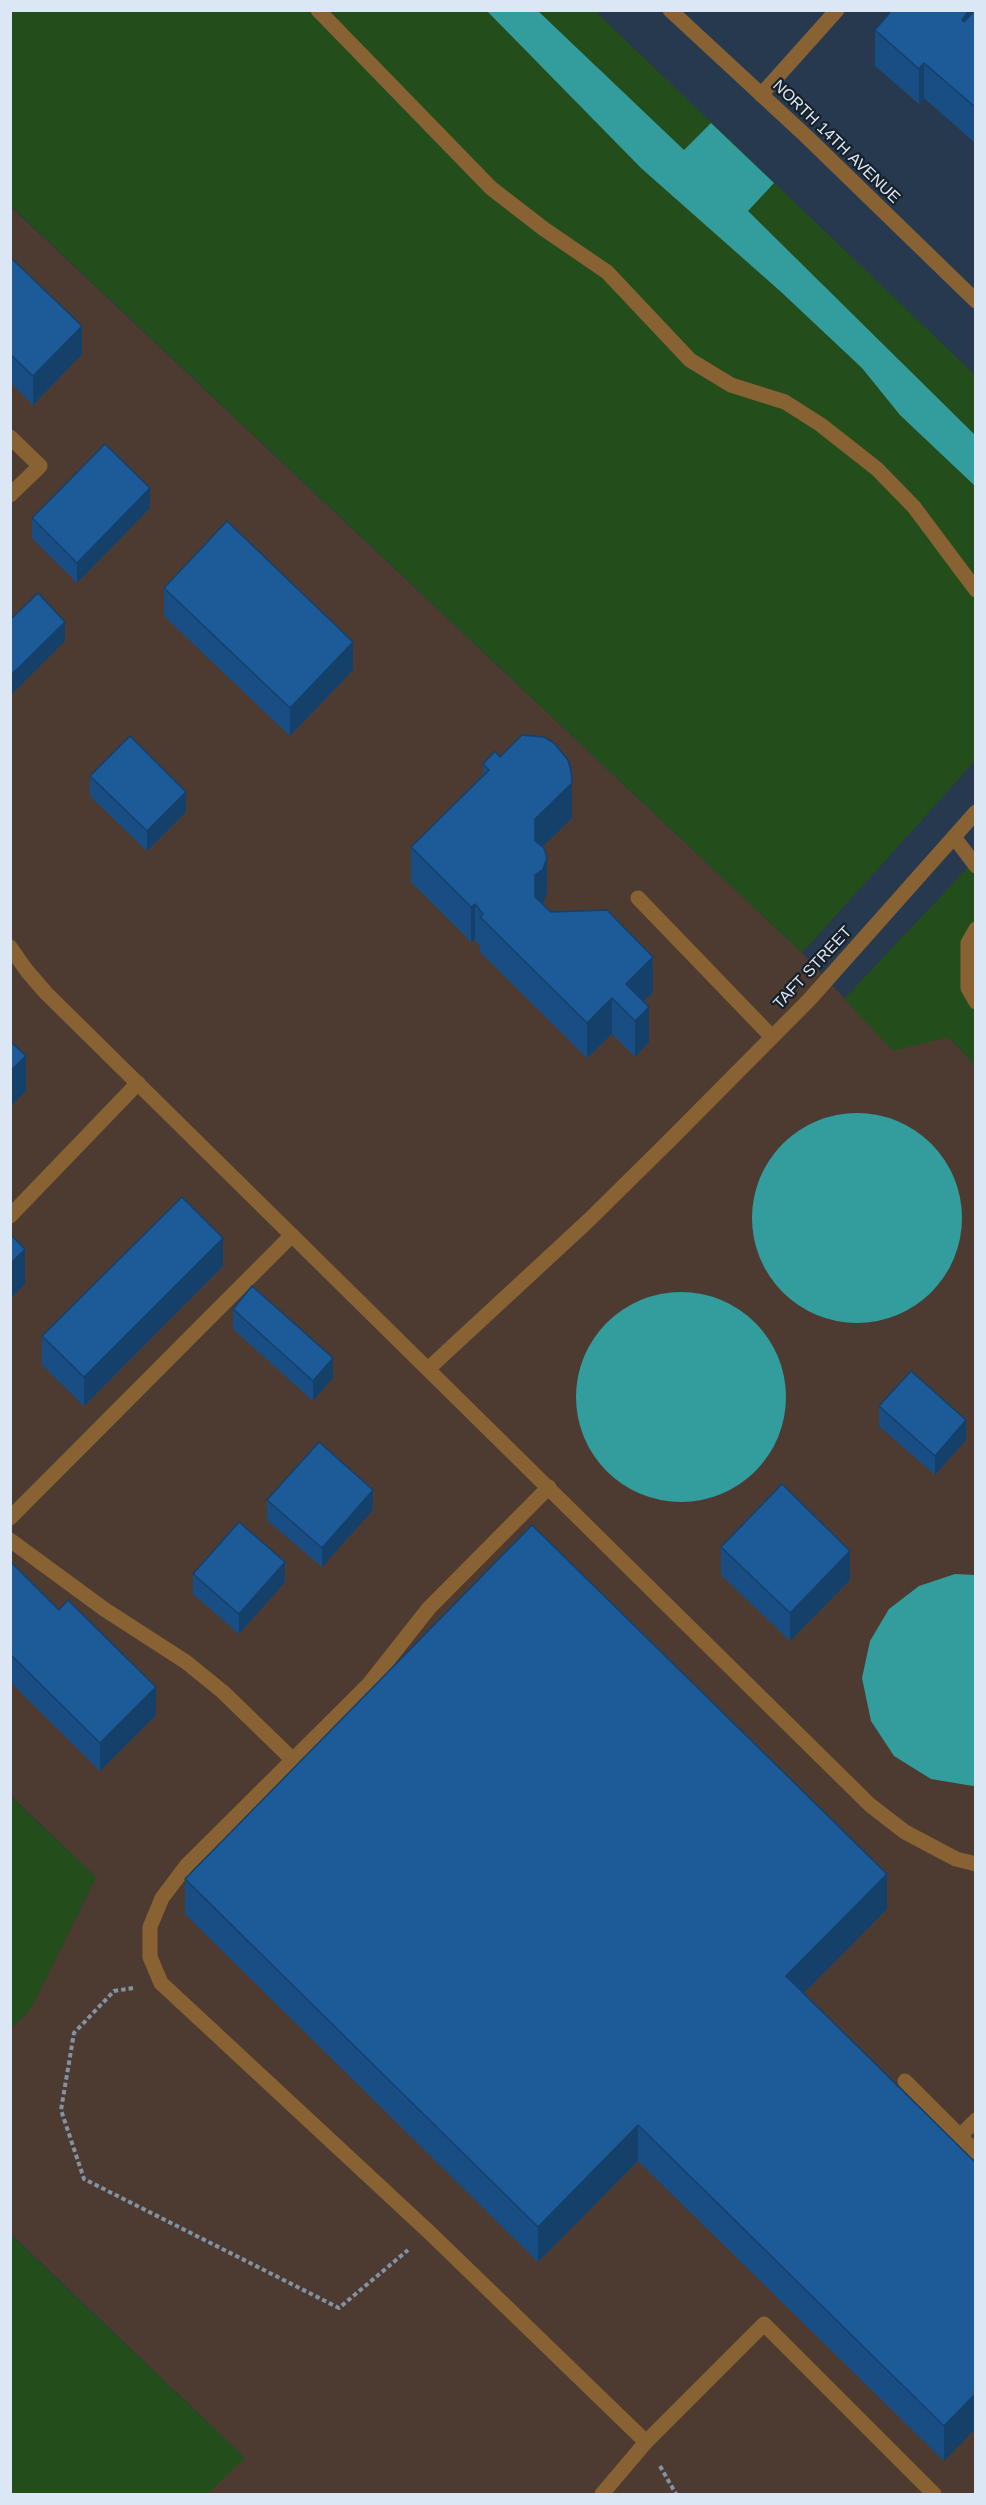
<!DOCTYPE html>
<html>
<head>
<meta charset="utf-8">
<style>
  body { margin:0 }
  #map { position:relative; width:986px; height:2505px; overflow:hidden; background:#26394e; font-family:Helvetica,sans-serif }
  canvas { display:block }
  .frame { position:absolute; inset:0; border:12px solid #dbe7f4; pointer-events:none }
</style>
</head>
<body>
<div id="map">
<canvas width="986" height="2505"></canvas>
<div class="frame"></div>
</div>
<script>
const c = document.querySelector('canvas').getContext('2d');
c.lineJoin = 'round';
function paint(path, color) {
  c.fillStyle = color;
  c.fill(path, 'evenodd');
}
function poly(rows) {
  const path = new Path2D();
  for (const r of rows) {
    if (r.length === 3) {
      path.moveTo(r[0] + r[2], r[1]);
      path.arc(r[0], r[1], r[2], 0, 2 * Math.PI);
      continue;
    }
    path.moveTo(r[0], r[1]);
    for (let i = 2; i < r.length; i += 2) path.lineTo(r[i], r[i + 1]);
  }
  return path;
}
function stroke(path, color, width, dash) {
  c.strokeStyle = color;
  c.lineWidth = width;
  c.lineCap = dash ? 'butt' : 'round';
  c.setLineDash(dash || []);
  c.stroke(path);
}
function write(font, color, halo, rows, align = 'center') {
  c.font = font + ' Helvetica,sans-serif';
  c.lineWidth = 4.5;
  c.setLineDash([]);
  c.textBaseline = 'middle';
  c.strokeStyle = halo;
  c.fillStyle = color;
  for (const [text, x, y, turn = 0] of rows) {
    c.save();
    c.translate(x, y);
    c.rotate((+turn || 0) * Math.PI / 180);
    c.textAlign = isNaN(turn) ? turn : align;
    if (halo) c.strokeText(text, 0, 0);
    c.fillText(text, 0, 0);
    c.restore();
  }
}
paint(poly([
  [10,206,802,953,893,1050,948,1037,975,1065,975,2494,208,2494,244,2457,11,2234,11,2029,30,2010,96,1877,11,1796]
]), '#4d3b32');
paint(poly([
  [10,11,595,11,975,375,975,761,802,953,11,206],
  [975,860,975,1065,948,1037,893,1051,844,999],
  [10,1796,96,1877,30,2010,11,2029],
  [10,2234,245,2458,208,2494,11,2494]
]), '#234e1b');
paint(poly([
  [487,11,538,11,684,150,711,123,774,183,748,211,975,435,975,486,900,415,862,368,780,291,641,168],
  [857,1218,105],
  [681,1397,105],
  [955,1574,975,1575,976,1785,973,1786,931,1779,894,1756,871,1721,862,1678,870,1641,889,1609,919,1586]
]), '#339c9d');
stroke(poly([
  [133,1988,114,1991,74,2033,61,2110,84,2179,339,2308,408,2250],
  [660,2466,676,2494]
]), '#8292a3', 4, [4.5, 3]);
stroke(poly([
  [318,10,491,188,544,229,607,272,690,360,731,385,785,402,821,425,877,469,914,507,976,590],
  [10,437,40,466,10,495],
  [954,837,976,866],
  [638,898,772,1037],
  [976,929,968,943,968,988,976,1002],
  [10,947,27,971,46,993,870,1805,905,1832,956,1859,976,1864],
  [10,1216,138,1083],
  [428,1369,589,1220,669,1141],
  [549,1487,429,1608,369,1684,187,1865,162,1898,150,1927,150,1957,161,1983,429,2232,646,2442,602,2494],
  [10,1518,292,1235],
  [10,1540,104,1609,186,1662,223,1692,293,1760],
  [905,2081,976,2152],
  [960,2136,976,2120],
  [646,2442,764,2324,934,2494]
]), '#896234', 15);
stroke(poly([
  [670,10,807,137,976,301],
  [761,95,837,10],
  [669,1141,809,1000,976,812]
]), '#896234', 15);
paint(poly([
  [975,10,975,143,924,98,919,104,875,66,875,30],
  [10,257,82,354,33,405,10,382],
  [150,508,77,583,32,538,32,518],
  [164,588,353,670,290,736,164,616],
  [500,757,572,818,542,847,547,893,543,904,551,912,653,992,643,1002,649,1042,635,1057,612,1034,587,1058,480,952,480,946,475,940,471,942,411,882,411,847,483,775,483,764],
  [90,776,186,812,147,851,90,796],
  [223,1266,84,1406,42,1365,42,1336],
  [233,1309,333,1378,313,1401,233,1329],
  [879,1406,966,1440,935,1475,879,1426],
  [267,1500,373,1510,322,1567,267,1520],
  [721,1547,850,1580,790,1641,721,1575],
  [10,1561,156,1715,100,1771,10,1682],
  [193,1574,285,1582,239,1634,193,1594],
  [185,1879,887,1909,804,1993,975,2162,944,2461,638,2161,538,2262,185,1914]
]), '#184e83');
paint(poly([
  [969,10,975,10,962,55,962,20],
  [924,63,924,98,919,104,919,69],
  [82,326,82,354,33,405,33,376],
  [150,488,150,508,77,583,77,563],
  [65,622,65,641,10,696,10,676],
  [353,642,353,670,290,736,290,708],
  [572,783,572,818,535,854,535,819],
  [186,792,186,812,147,851,147,831],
  [547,858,547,893,543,904,535,910,535,875],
  [475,904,475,940,471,942,471,907],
  [653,957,653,992,629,1016,626,984],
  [612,998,612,1034,587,1058,587,1023],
  [649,1007,649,1042,635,1057,635,1021],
  [26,1056,26,1091,10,1107,10,1071],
  [223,1238,223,1266,84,1406,84,1377],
  [25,1249,25,1284,10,1299,10,1264],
  [333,1358,333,1378,313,1401,313,1381],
  [966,1420,966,1440,935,1475,935,1456],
  [373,1490,373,1510,322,1567,322,1548],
  [850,1551,850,1580,790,1641,790,1613],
  [285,1562,285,1582,239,1634,239,1614],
  [156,1687,156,1715,100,1771,100,1743],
  [887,1874,887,1909,786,2011,786,1976],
  [638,2125,638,2161,538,2262,538,2227],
  [975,2394,975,2429,944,2461,944,2426]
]), '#14406a');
const building = poly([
  [892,10,969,10,962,20,964,22,975,10,975,107,924,63,919,69,875,30,892,10],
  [10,257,82,326,33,376,10,354,10,257],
  [105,444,150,488,77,563,32,518,105,444],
  [227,521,353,642,290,708,164,588,227,521],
  [38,593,65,622,10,676,10,620,38,593],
  [522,735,544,737,554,743,568,760,571,771,572,783,535,819,535,841,544,848,547,858,543,869,535,875,535,897,551,912,607,910,653,957,626,984,649,1007,635,1021,612,998,587,1023,480,917,483,914,475,904,471,907,411,847,489,770,483,764,495,751,500,757,522,735],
  [130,736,186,792,147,831,90,776,130,736],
  [10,1041,26,1056,10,1071,10,1041],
  [182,1197,223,1238,84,1377,42,1336,182,1197],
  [10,1234,25,1249,10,1264,10,1234],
  [252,1286,333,1358,313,1381,233,1309,252,1286],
  [911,1371,966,1420,935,1456,879,1406,911,1371],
  [319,1442,373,1490,322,1548,267,1500,319,1442],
  [782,1484,850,1551,790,1613,721,1547,782,1484],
  [239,1522,285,1562,239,1614,193,1574,239,1522],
  [532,1525,887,1874,786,1976,975,2162,975,2394,944,2426,638,2125,538,2227,185,1879,532,1525],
  [10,1561,59,1610,68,1600,156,1687,100,1743,10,1654,10,1561]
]);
paint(building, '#1c5b98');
stroke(building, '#14406a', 1.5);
write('16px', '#dbe7f4', '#172029', [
  ["NORTH 14TH AVENUE",836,142,44],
  ["TAFT STREET",813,968,-47]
]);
</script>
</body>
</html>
